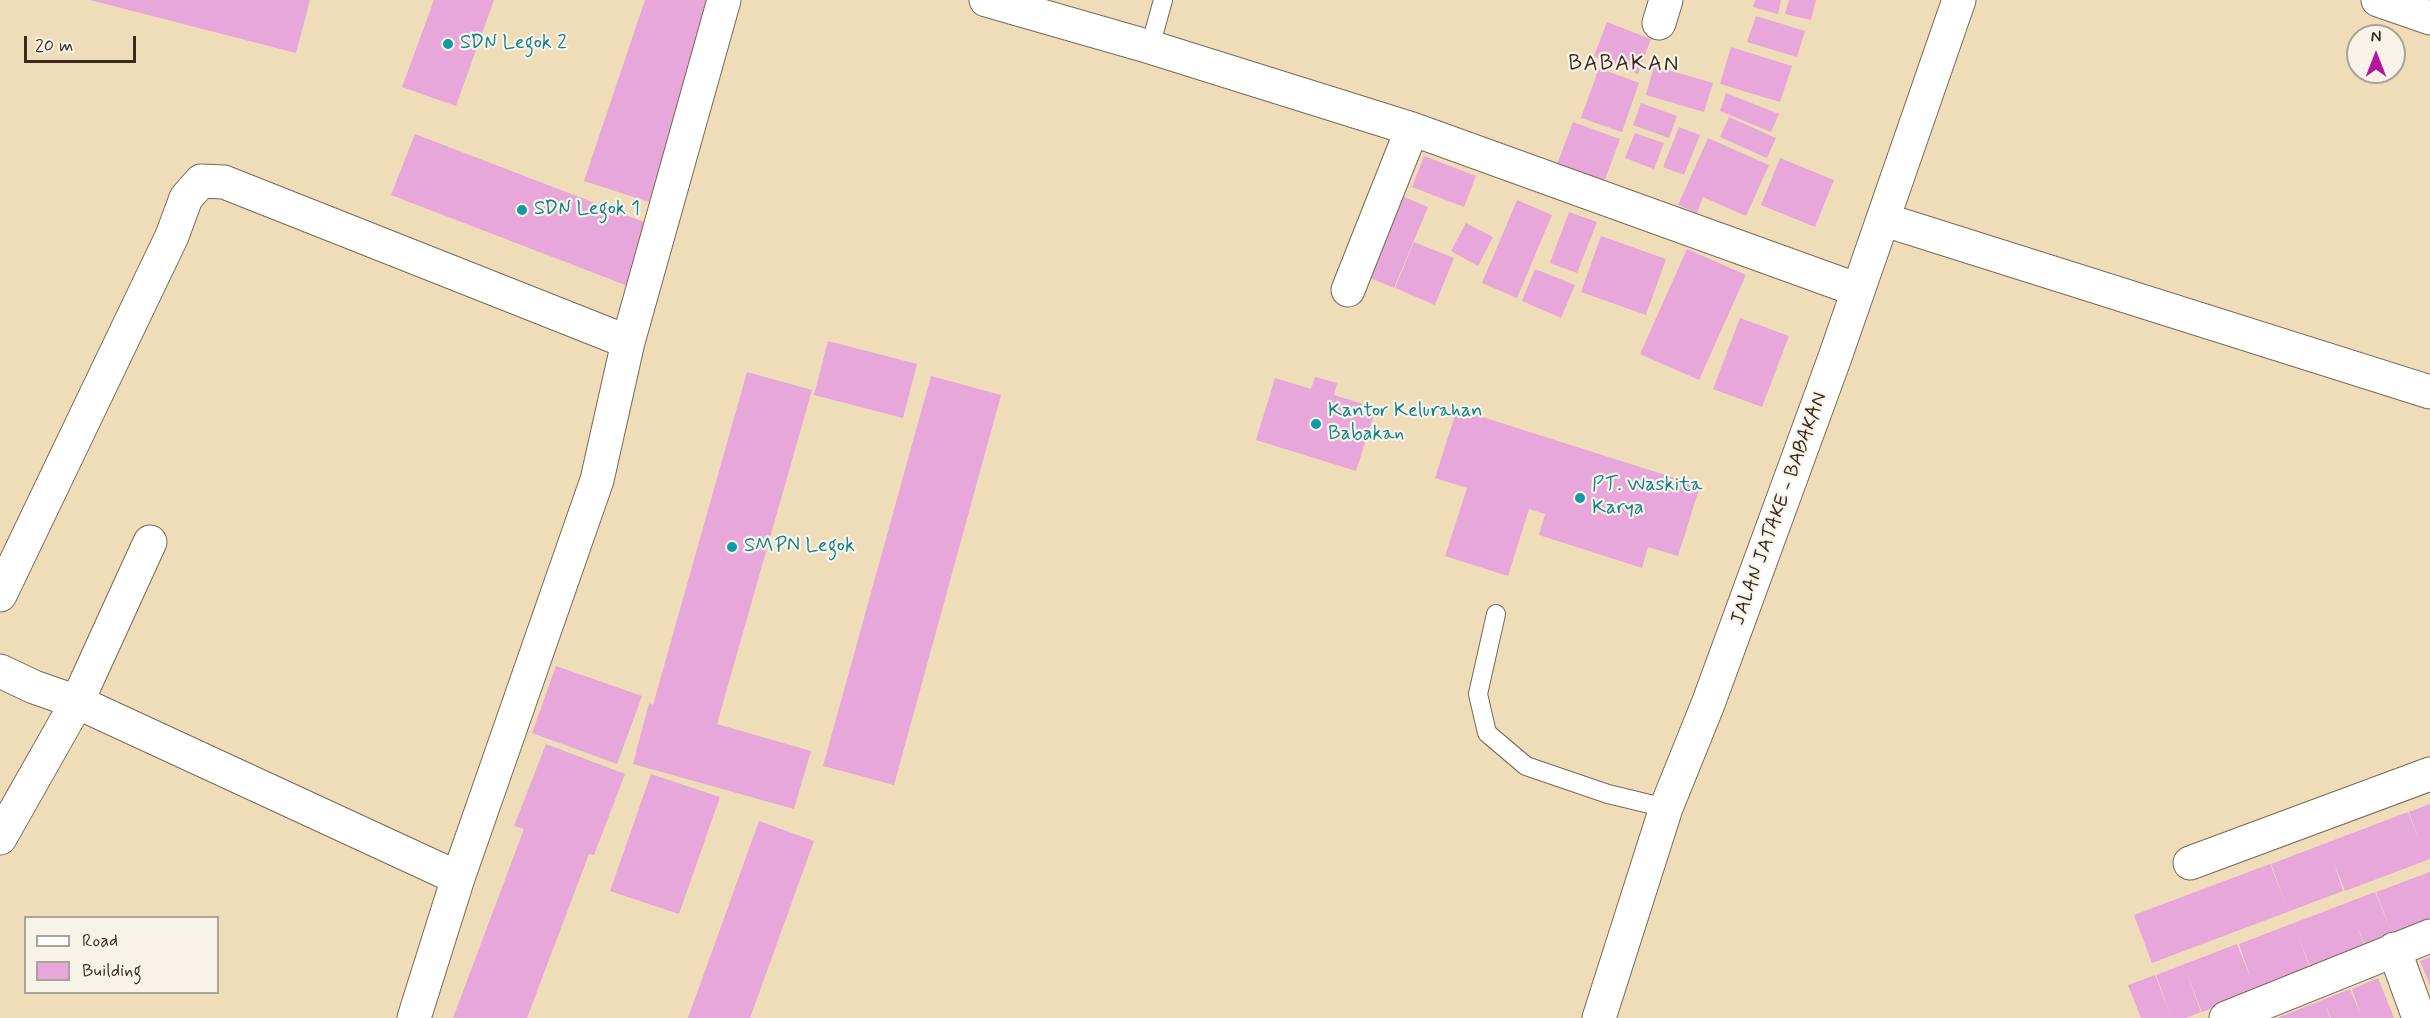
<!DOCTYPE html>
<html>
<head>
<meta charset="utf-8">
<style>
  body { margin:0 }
  #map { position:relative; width:2430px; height:1018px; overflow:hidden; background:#efdcb9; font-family:Mynerve,sans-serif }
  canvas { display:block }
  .legend { position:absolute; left:24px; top:916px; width:195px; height:78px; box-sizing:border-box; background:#f7f3e8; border:2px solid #aca397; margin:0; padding:8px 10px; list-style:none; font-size:18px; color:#3b2a1e }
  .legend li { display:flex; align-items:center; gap:12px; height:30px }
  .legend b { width:30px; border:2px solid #aca397 }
  .north { position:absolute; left:2346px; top:24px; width:60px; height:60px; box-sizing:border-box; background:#f7f3e8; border:2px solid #aca397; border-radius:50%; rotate:0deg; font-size:16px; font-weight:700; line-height:24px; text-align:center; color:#3b2a1e }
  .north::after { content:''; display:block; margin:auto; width:21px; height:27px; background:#b5179e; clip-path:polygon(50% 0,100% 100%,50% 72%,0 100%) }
  .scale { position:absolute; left:24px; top:36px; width:112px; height:27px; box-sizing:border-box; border:3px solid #3b2a1e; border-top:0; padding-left:8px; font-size:18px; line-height:21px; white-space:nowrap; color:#3b2a1e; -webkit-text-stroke:4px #f7f3e8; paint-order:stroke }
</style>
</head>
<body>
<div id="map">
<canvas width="2430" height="1018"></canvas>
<ul class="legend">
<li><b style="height:8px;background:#fff"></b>Road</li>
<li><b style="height:16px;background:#e8a7db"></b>Building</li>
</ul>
<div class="north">N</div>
<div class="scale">20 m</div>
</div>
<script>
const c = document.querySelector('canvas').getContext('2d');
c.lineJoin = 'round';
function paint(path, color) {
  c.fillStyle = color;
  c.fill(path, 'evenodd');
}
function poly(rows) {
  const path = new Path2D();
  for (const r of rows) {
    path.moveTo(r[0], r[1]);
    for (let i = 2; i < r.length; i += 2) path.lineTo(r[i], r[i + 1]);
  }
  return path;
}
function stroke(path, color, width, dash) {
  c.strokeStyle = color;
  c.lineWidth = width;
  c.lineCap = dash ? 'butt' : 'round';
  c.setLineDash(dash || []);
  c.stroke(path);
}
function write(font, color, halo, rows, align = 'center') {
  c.font = font + ' Mynerve,sans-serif';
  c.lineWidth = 4.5;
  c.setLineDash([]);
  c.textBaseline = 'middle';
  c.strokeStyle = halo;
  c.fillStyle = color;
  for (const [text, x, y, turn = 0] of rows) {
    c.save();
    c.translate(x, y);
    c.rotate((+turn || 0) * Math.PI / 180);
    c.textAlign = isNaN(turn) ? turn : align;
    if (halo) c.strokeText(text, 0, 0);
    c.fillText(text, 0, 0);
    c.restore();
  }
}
paint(poly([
  [90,0,310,0,296,53],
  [434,0,494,0,456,106,402,87],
  [645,0,717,0,649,202,584,181],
  [1755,0,1781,0,1778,14,1753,7],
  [1789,0,1816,0,1811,20,1785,14],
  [1756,16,1805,31,1797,57,1747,42],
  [1607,22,1651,39,1638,74,1594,56],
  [1731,47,1792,66,1780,102,1720,84],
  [1654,66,1713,83,1704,112,1646,95],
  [1599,68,1639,83,1622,132,1581,118],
  [1726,93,1779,114,1771,132,1720,111],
  [1641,103,1677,116,1669,138,1633,125],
  [1729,117,1776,138,1767,158,1720,137],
  [1573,122,1620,139,1603,185,1556,167],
  [1679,127,1700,135,1684,175,1663,167],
  [1635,133,1664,143,1654,169,1625,158],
  [415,134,652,225,628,286,391,195],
  [1708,138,1769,165,1746,216,1703,197,1697,213,1678,205],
  [1424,156,1476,176,1464,207,1412,187],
  [1780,158,1834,180,1815,227,1761,205],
  [1390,191,1428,207,1394,288,1356,272],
  [1517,200,1552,215,1517,298,1482,283],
  [1569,212,1597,222,1577,273,1550,263],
  [1466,223,1493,237,1478,266,1451,251],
  [1601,236,1666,259,1646,315,1581,292],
  [1414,242,1454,258,1435,305,1395,288],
  [1687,249,1746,275,1699,380,1640,354],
  [1535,269,1575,285,1561,318,1522,301],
  [1740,318,1789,336,1762,407,1713,389],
  [828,341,917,364,903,418,814,395],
  [747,372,812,390,717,724,811,751,794,809,633,764,649,703,653,705],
  [931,376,1001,395,894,785,823,766],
  [1315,377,1337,383,1334,395,1376,408,1356,471,1256,440,1275,378,1311,389],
  [1457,409,1700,486,1678,556,1648,547,1642,568,1539,535,1545,514,1529,509,1508,576,1445,556,1467,488,1435,478],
  [556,666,642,696,617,764,532,733],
  [546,744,625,774,594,855,589,854,527,1018,453,1018,524,829,514,826],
  [651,774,720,797,679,914,610,891],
  [2430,804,2430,859,2345,891,2334,863,2343,891,2152,963,2134,915,2270,864,2286,905,2271,864,2408,812,2419,840,2409,812],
  [759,821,814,841,750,1018,688,1018],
  [2430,872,2430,927,2367,950,2356,923,2366,950,2312,971,2298,936,2311,971,2202,1012,2186,971,2201,1012,2186,1018,2141,1018,2128,985,2155,975,2171,1016,2156,975,2237,944,2251,979,2239,944,2375,892,2392,933,2376,892],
  [2430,957,2430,985,2420,961],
  [2378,978,2394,1018,2331,1018,2326,1006,2330,1018,2277,1018,2350,989,2361,1016,2352,989]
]), '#e8a7db');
const lane = poly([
  [1150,47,1163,0],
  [1496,614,1478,694,1487,733,1526,766,1608,794,1666,808]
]);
const street = poly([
  [986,0,1150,47,1412,129,1858,290],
  [2378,0,2430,18],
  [1659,23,1666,0],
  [1885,220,2430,392],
  [1348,290,1412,129],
  [0,595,172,236,186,198,201,181,224,182,628,342],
  [0,671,34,687,77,702,458,878],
  [0,838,77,702,150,542],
  [2190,863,2430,774],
  [2394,949,2419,1018],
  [414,1018,458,878,597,480,628,342,724,0],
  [2226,1018,2430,936]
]);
const secondary = poly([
  [1599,1018,1666,808,1708,704,1834,360,1959,0]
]);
stroke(lane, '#7a6854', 20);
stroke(street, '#7a6854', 35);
stroke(secondary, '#7a6854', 35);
stroke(lane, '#fff', 18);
stroke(street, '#fff', 33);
stroke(secondary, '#fff', 33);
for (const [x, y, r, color] of [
  [448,44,6,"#0f9aa8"],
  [522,210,6,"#0f9aa8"],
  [1316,424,6,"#0f9aa8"],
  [1580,498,6,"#0f9aa8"],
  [732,547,6,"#0f9aa8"]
]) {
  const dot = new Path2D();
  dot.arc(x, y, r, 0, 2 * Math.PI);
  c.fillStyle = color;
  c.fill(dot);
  stroke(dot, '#f7f3e8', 2);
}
write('20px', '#0d838f', '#f7f3e8', [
  ["SDN Legok 2",460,44],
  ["SDN Legok 1",534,210],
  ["Kantor Kelurahan",1328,412],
  ["Babakan",1328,435],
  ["PT. Waskita",1592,486],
  ["Karya",1592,509],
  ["SMPN Legok",744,547]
], 'left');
write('20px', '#3b2a1e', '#f7f3e8', [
  ["JALAN JATAKE - BABAKAN",1780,509,-70]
]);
c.letterSpacing = '1.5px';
write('22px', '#3b2a1e', '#f7f3e8', [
  ["BABAKAN",1624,65]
]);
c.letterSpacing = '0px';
</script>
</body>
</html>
